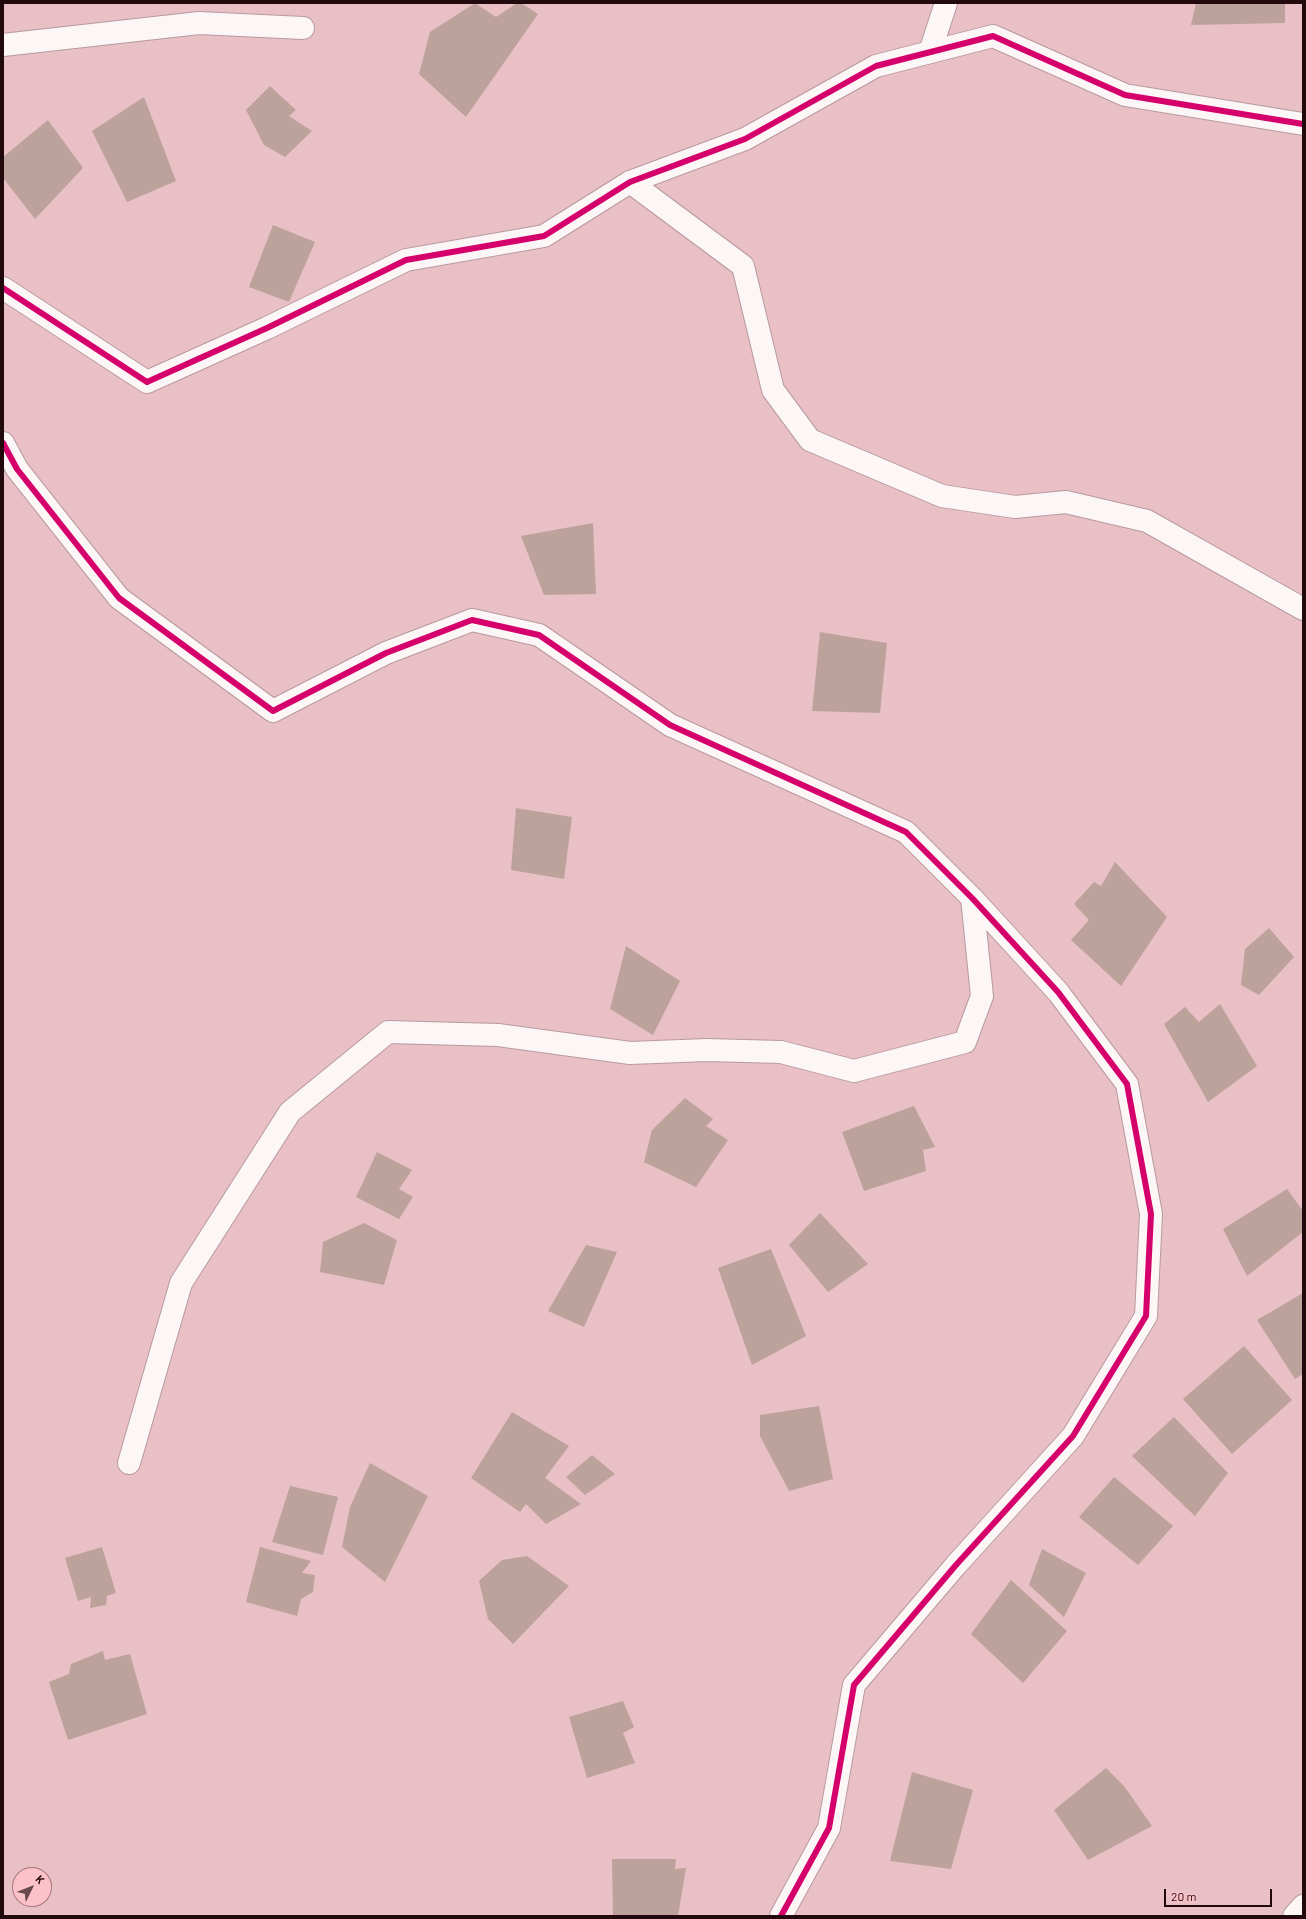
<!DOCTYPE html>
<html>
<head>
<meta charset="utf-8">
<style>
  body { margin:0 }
  #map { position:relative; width:1306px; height:1919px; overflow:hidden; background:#e8c0c6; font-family:Barlow,sans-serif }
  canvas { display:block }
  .frame { position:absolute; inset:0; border:4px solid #22090e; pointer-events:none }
  .north { position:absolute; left:12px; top:1867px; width:40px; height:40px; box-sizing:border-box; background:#fdc1c9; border:1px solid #a5777e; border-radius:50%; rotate:47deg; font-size:11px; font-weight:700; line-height:16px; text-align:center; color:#22090e }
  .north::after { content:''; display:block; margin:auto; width:14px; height:18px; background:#67494e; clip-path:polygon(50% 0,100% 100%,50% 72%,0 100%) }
  .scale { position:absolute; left:1164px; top:1889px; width:108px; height:18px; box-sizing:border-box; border:2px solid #22090e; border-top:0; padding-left:5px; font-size:12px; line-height:14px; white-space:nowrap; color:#22090e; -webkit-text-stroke:3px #fdc1c9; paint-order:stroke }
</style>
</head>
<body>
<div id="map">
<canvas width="1306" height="1919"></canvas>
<div class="frame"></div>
<div class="north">K</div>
<div class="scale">20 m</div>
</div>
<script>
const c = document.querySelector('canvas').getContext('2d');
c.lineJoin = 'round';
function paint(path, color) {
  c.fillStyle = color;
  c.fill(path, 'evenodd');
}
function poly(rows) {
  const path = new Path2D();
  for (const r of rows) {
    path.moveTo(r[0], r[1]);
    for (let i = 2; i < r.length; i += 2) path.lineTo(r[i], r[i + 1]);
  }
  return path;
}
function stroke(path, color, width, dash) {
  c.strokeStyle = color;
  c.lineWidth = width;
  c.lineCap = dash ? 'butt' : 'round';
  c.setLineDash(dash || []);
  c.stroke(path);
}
paint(poly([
  [475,3,496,17,517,3,521,3,538,14,466,117,419,74,430,32],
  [1196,3,1285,3,1285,23,1191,25],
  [270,86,296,110,289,116,312,131,285,157,264,145,246,110],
  [144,97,176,181,127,202,92,131],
  [48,120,83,168,35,219,3,178,3,157],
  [273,225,315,242,289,302,249,287],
  [593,523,596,594,544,595,521,536],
  [820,632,887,643,880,713,812,711],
  [516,808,572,817,564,879,511,870],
  [1115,862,1167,917,1121,986,1071,940,1089,920,1074,904,1094,882,1101,886],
  [1269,928,1294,957,1259,995,1241,985,1245,949],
  [626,946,680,981,653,1035,610,1009],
  [1220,1004,1257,1066,1208,1102,1164,1024,1185,1007,1199,1022],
  [685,1098,713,1119,706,1126,728,1140,696,1187,644,1162,652,1130],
  [914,1106,935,1147,923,1150,926,1171,864,1191,842,1132],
  [377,1152,412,1170,399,1189,413,1197,399,1219,356,1197],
  [1287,1189,1303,1211,1303,1232,1247,1276,1223,1229],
  [820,1213,868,1264,828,1292,789,1245],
  [364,1223,397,1240,384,1285,320,1272,323,1242],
  [586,1245,617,1252,584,1327,548,1311],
  [771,1249,806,1336,752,1365,718,1268],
  [1303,1293,1303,1374,1295,1379,1257,1320],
  [1244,1346,1292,1400,1232,1454,1183,1399],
  [819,1406,833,1479,789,1491,760,1436,760,1415],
  [512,1412,569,1446,545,1478,581,1504,546,1524,526,1504,520,1512,471,1478],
  [1174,1417,1228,1473,1195,1516,1132,1456],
  [592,1455,615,1474,585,1495,566,1477],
  [370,1463,428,1496,385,1582,342,1547,350,1507],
  [1114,1477,1173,1526,1138,1565,1079,1517],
  [290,1486,338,1497,323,1555,272,1542],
  [102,1547,116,1593,107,1596,106,1605,90,1608,91,1597,78,1601,65,1558],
  [260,1547,311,1561,302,1573,315,1575,313,1592,301,1599,297,1616,246,1602],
  [1042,1549,1086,1573,1064,1617,1029,1585],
  [527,1556,569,1586,513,1644,488,1619,479,1581,502,1560],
  [1011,1580,1067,1631,1023,1683,971,1634],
  [103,1651,105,1660,130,1654,147,1714,68,1740,49,1682,69,1674,71,1664],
  [623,1701,634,1727,623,1733,635,1763,587,1778,569,1717],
  [1106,1768,1124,1786,1152,1826,1088,1860,1054,1810],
  [912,1772,973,1790,951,1869,890,1861],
  [612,1859,676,1859,675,1869,686,1868,678,1916,613,1916]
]), '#bca29b');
const minor = poly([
  [3,45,199,23,303,28],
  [930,52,946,3],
  [630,182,743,266,773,390,810,440,942,496,1015,507,1066,502,1147,521,1303,609],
  [3,288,147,382,267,328,406,260,544,236,630,182,745,139,876,66,993,36,1125,95,1303,124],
  [3,443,17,469,119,598,273,711,386,653,472,620,539,635,670,725,906,832,972,898,1058,992,1127,1084,1151,1214,1146,1316,1073,1436,956,1565,854,1685,829,1828,781,1916],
  [129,1463,181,1283,290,1112,388,1032,498,1035,630,1053,707,1050,781,1052,854,1071,965,1042,982,996,972,898],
  [1294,1916,1303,1906]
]);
stroke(minor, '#b8999e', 24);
stroke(minor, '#fcf6f6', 22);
stroke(poly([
  [3,288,147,382,267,328,406,260,544,236,630,182,745,139,876,66,993,36,1125,95,1303,124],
  [3,443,17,469,119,598,273,711,386,653,472,620,539,635,670,725,906,832,972,898,1058,992,1127,1084,1151,1214,1146,1316,1073,1436,956,1565,854,1685,829,1828,781,1916]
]), '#d6006c', 6);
</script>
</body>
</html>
